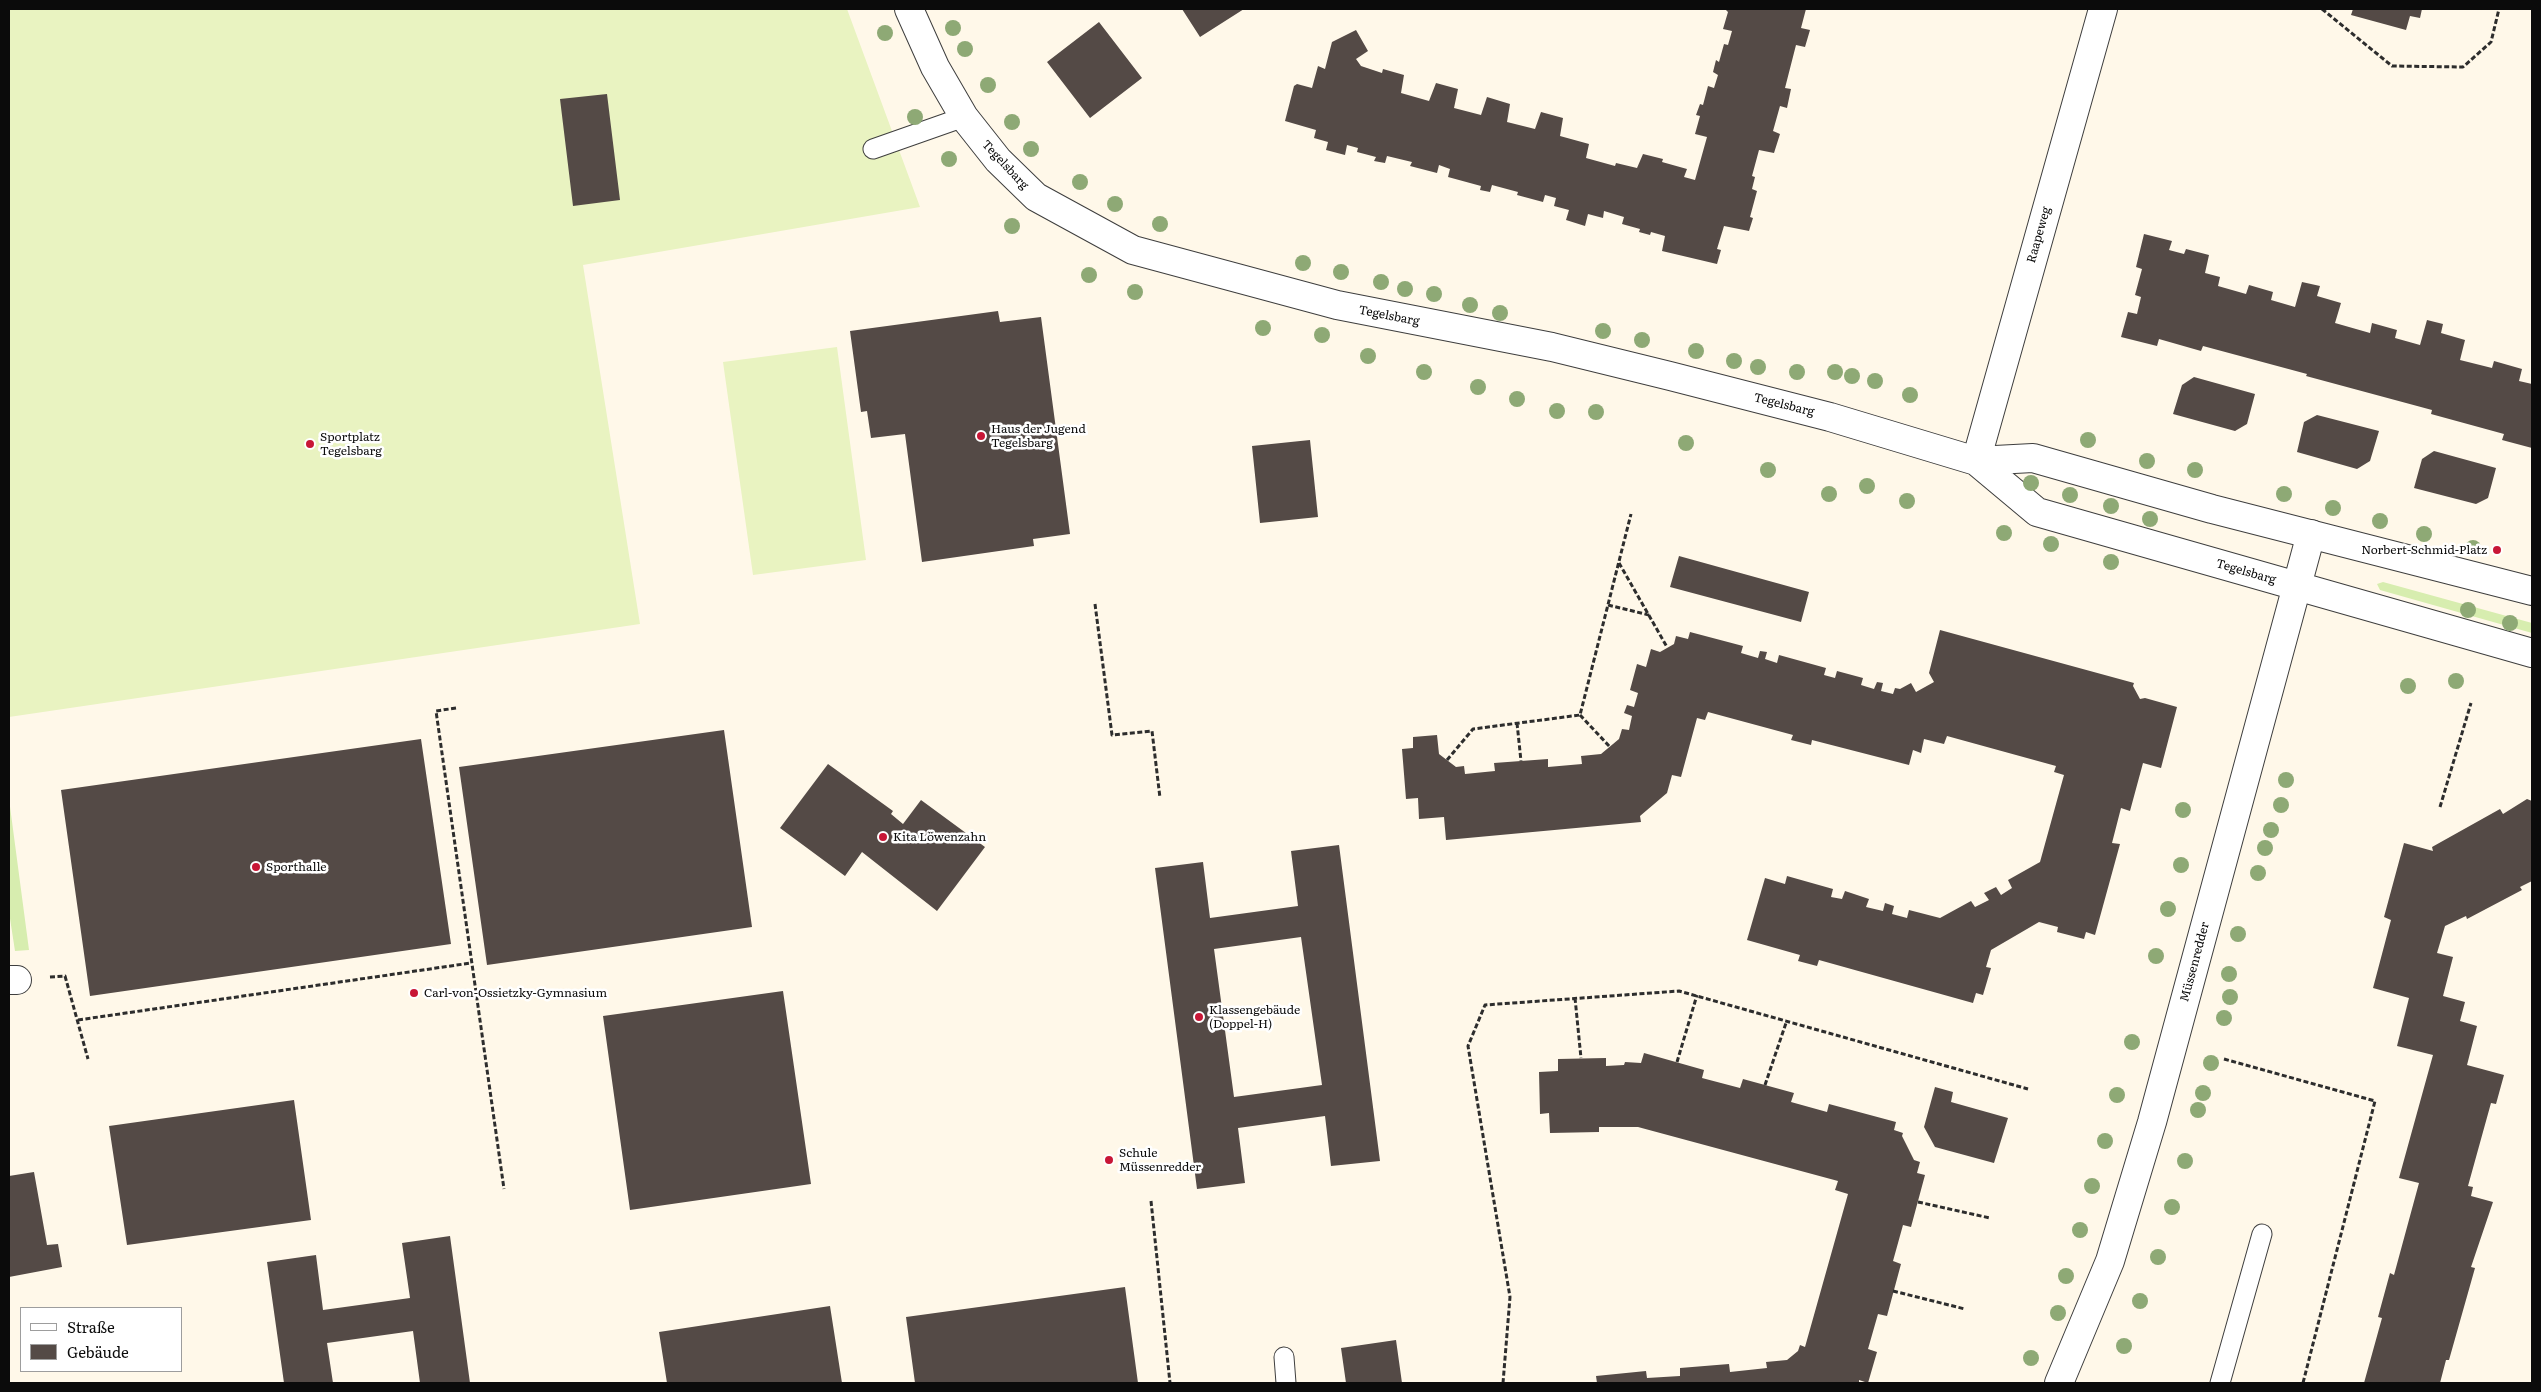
<!DOCTYPE html>
<html>
<head>
<meta charset="utf-8">
<style>
  body { margin:0 }
  #map { position:relative; width:2541px; height:1392px; overflow:hidden; background:#fff8e9; font-family:Literata,serif }
  canvas { display:block }
  .frame { position:absolute; inset:0; border:10px solid #0b0b0b; pointer-events:none }
  .legend { position:absolute; left:20px; top:1307px; width:162px; height:65px; box-sizing:border-box; background:#fff; border:1px solid #9d9d9d; margin:0; padding:6px 9px; list-style:none; font-size:15px; color:#0b0b0b }
  .legend li { display:flex; align-items:center; gap:10px; height:25px }
  .legend b { width:25px; border:1px solid #9d9d9d }
</style>
</head>
<body>
<div id="map">
<canvas width="2541" height="1392"></canvas>
<div class="frame"></div>
<ul class="legend">
<li><b style="height:6px;background:#fff"></b>Straße</li>
<li><b style="height:14px;background:#544a46"></b>Gebäude</li>
</ul>
</div>
<script>
const c = document.querySelector('canvas').getContext('2d');
c.lineJoin = 'round';
function paint(path, color) {
  c.fillStyle = color;
  c.fill(path, 'evenodd');
}
function poly(rows) {
  const path = new Path2D();
  for (const r of rows) {
    path.moveTo(r[0], r[1]);
    for (let i = 2; i < r.length; i += 2) path.lineTo(r[i], r[i + 1]);
  }
  return path;
}
function stroke(path, color, width, dash) {
  c.strokeStyle = color;
  c.lineWidth = width;
  c.lineCap = dash ? 'butt' : 'round';
  c.setLineDash(dash || []);
  c.stroke(path);
}
function write(font, color, halo, rows, align = 'center') {
  c.font = font + ' Literata,serif';
  c.lineWidth = 5;
  c.setLineDash([]);
  c.textBaseline = 'middle';
  c.strokeStyle = halo;
  c.fillStyle = color;
  for (const [text, x, y, turn = 0] of rows) {
    c.save();
    c.translate(x, y);
    c.rotate((+turn || 0) * Math.PI / 180);
    c.textAlign = isNaN(turn) ? turn : align;
    if (halo) c.strokeText(text, 0, 0);
    c.fillText(text, 0, 0);
    c.restore();
  }
}
paint(poly([
  [2383,582,2532,623,2532,633,2380,590,2377,584],
  [9,799,29,950,15,951,9,912]
]), '#d7edaf');
paint(poly([
  [9,9,847,9,920,207,583,265,640,624,9,717],
  [837,347,866,560,753,575,723,362]
]), '#e9f3c1');
paint(poly([
  [1182,9,1244,9,1200,37],
  [1725,9,1806,9,1801,28,1810,30,1805,47,1796,45,1785,88,1791,89,1787,108,1780,106,1773,131,1780,134,1774,153,1759,150,1752,176,1755,177,1752,189,1757,191,1750,217,1753,218,1749,231,1724,226,1717,249,1721,250,1717,264,1662,251,1665,236,1651,232,1650,235,1639,232,1640,229,1622,224,1624,217,1604,211,1603,218,1588,214,1585,226,1566,220,1569,210,1554,206,1556,198,1545,195,1543,202,1517,195,1518,192,1492,185,1490,192,1480,190,1481,186,1448,177,1450,169,1439,165,1437,173,1410,166,1412,162,1387,156,1385,163,1374,161,1376,157,1357,152,1358,148,1347,145,1345,155,1326,150,1328,142,1314,138,1316,130,1285,121,1294,86,1297,84,1312,88,1318,66,1325,69,1332,42,1356,30,1368,51,1356,59,1361,66,1382,73,1383,69,1404,75,1401,93,1429,101,1436,83,1458,89,1454,108,1481,115,1487,97,1510,104,1507,122,1535,129,1541,112,1563,118,1560,136,1589,144,1586,158,1615,166,1616,163,1637,168,1643,154,1663,159,1662,162,1687,169,1684,177,1695,180,1707,137,1695,134,1700,116,1696,115,1700,104,1703,105,1708,86,1714,88,1718,75,1713,72,1716,60,1719,62,1724,44,1728,45,1732,31,1723,29,1728,12],
  [2353,9,2422,9,2420,18,2410,16,2406,30,2351,15],
  [1099,22,1142,78,1090,118,1047,62],
  [607,94,620,200,573,206,560,99],
  [2144,234,2172,241,2169,250,2184,254,2186,249,2209,255,2205,273,2220,277,2218,286,2246,294,2249,285,2273,292,2271,300,2295,307,2302,282,2320,286,2317,296,2341,303,2335,323,2370,333,2372,323,2397,330,2395,338,2420,345,2427,320,2443,324,2441,333,2465,340,2460,360,2492,368,2494,361,2522,369,2519,381,2532,384,2532,448,2502,440,2504,434,2431,414,2432,410,2306,376,2307,374,2203,346,2201,351,2159,339,2157,346,2121,337,2128,312,2137,314,2141,297,2135,295,2142,269,2136,267],
  [998,311,1000,322,1041,317,1070,534,1033,539,1034,546,922,562,905,434,871,438,867,411,861,412,850,331],
  [2194,377,2255,394,2247,424,2235,431,2173,414,2182,385],
  [2317,415,2379,431,2370,461,2357,469,2297,452,2304,422],
  [1310,440,1318,517,1260,523,1252,446],
  [2434,451,2496,468,2488,498,2476,504,2414,488,2422,459],
  [1679,556,1809,592,1801,622,1670,587],
  [1940,630,2134,683,2133,686,2140,699,2145,698,2177,707,2161,768,2143,763,2130,811,2121,808,2112,843,2120,844,2095,935,2086,932,2084,939,2057,932,2058,927,2039,922,1991,950,1986,967,1991,968,1983,995,1976,993,1973,1003,1819,960,1817,966,1798,961,1800,955,1747,940,1765,878,1785,884,1787,876,1833,889,1831,897,1842,899,1845,891,1869,899,1866,907,1883,911,1885,903,1894,906,1892,914,1907,918,1909,910,1940,918,1971,901,1975,907,1989,900,1984,893,1996,887,2001,895,2012,888,2008,880,2040,862,2064,775,2054,772,2056,766,1947,736,1944,744,1924,739,1921,753,1913,750,1909,765,1812,740,1811,745,1791,740,1793,735,1708,712,1705,720,1697,718,1681,777,1672,775,1667,793,1640,816,1641,822,1446,840,1444,817,1419,819,1418,798,1406,799,1402,749,1413,748,1413,737,1437,735,1439,754,1456,767,1464,766,1465,774,1495,771,1494,763,1548,759,1548,767,1582,764,1581,756,1601,754,1619,739,1622,729,1629,730,1632,716,1624,713,1627,705,1634,707,1638,693,1630,690,1637,664,1646,667,1651,649,1660,652,1674,644,1676,636,1688,639,1690,632,1743,646,1741,653,1758,658,1760,651,1767,652,1765,659,1777,663,1779,655,1826,668,1824,675,1835,678,1837,671,1863,678,1861,685,1874,689,1877,682,1883,683,1881,691,1893,694,1895,688,1900,689,1911,683,1916,692,1934,682,1929,673],
  [724,730,752,927,487,965,459,767],
  [421,739,451,944,90,996,61,790],
  [828,764,893,811,891,814,903,824,921,800,985,847,937,911,862,852,845,876,780,828],
  [2527,799,2532,801,2532,881,2520,887,2522,890,2467,919,2466,916,2445,926,2437,953,2453,957,2443,996,2465,1002,2460,1021,2477,1026,2467,1065,2504,1075,2496,1104,2491,1103,2468,1186,2473,1187,2471,1196,2493,1202,2471,1267,2475,1268,2449,1360,2446,1360,2440,1383,2364,1383,2382,1318,2378,1317,2390,1273,2394,1275,2419,1183,2399,1178,2433,1055,2397,1046,2409,998,2373,988,2391,920,2384,917,2404,843,2433,851,2432,847,2500,809,2503,814],
  [1339,845,1380,1161,1331,1166,1325,1116,1238,1128,1245,1183,1197,1189,1155,868,1203,862,1210,918,1298,906,1291,851],
  [1301,937,1322,1085,1234,1097,1214,949],
  [783,991,811,1184,630,1210,603,1016],
  [1644,1053,1704,1070,1702,1078,1740,1088,1743,1079,1794,1093,1791,1102,1827,1112,1829,1104,1896,1122,1894,1130,1903,1133,1902,1136,1914,1160,1920,1162,1917,1173,1925,1175,1911,1227,1903,1225,1893,1261,1901,1264,1887,1316,1878,1314,1868,1349,1877,1352,1868,1383,1859,1380,1859,1383,1597,1383,1596,1376,1646,1371,1647,1378,1680,1376,1680,1368,1729,1364,1730,1372,1767,1368,1766,1362,1787,1360,1798,1351,1800,1345,1805,1347,1848,1194,1835,1190,1838,1181,1638,1127,1599,1127,1599,1132,1550,1133,1549,1113,1540,1114,1539,1072,1558,1071,1558,1059,1606,1058,1606,1066,1624,1065,1625,1062,1641,1063],
  [1935,1087,1953,1092,1951,1102,2008,1118,1994,1163,1935,1147,1924,1127],
  [294,1100,311,1220,127,1245,109,1126],
  [34,1172,47,1245,58,1244,62,1267,9,1277,9,1176],
  [450,1236,470,1383,420,1383,413,1331,327,1343,333,1383,284,1383,267,1262,316,1255,323,1310,410,1298,402,1243],
  [1125,1287,1138,1383,915,1383,906,1317],
  [830,1306,842,1383,667,1383,659,1332],
  [1396,1340,1402,1383,1346,1383,1341,1348]
]), '#544a46');
const service = poly([
  [873,149,964,117],
  [1284,1357,1286,1383],
  [2220,1383,2262,1234]
]);
const minor = poly([
  [1976,461,2103,9],
  [9,980,17,980],
  [2059,1383,2110,1261,2152,1122,2311,534]
]);
const tertiary = poly([
  [909,9,935,67,964,117,998,160,1036,197,1133,250,1337,305,1552,347,1670,376,1830,417,1976,461,2033,458,2212,509,2532,591],
  [1976,461,2037,512,2532,653]
]);
stroke(service, '#3e3e3e', 21);
stroke(minor, '#3e3e3e', 30);
stroke(tertiary, '#3e3e3e', 30);
stroke(poly([
  [2322,9,2392,66,2463,67,2491,42,2499,9],
  [1619,563,1667,647],
  [1095,604,1112,735,1152,731,1160,798],
  [1608,605,1649,615],
  [456,708,436,711,504,1189],
  [1580,715,1610,747],
  [1517,723,1521,761],
  [1447,760,1473,729,1580,715,1631,514],
  [2440,807,2471,703],
  [50,977,65,976,88,1059],
  [1575,998,1581,1058],
  [78,1020,471,963],
  [2224,1059,2375,1101,2303,1383],
  [1677,1062,1697,995],
  [1765,1085,1787,1020],
  [1151,1201,1170,1383],
  [1918,1202,1990,1218],
  [1893,1291,1965,1309],
  [1503,1383,1510,1297,1468,1046,1485,1005,1679,991,2028,1089]
]), '#2d2d2d', 3, [5, 2.5]);
stroke(service, '#fff', 19);
stroke(minor, '#fff', 28);
stroke(tertiary, '#fff', 28);
c.fillStyle = '#8ea975';
for (const [x, y] of [
  [953,28],
  [885,33],
  [965,49],
  [988,85],
  [915,117],
  [1012,122],
  [1031,149],
  [949,159],
  [1080,182],
  [1115,204],
  [1160,224],
  [1012,226],
  [1303,263],
  [1341,272],
  [1089,275],
  [1381,282],
  [1405,289],
  [1135,292],
  [1434,294],
  [1470,305],
  [1500,313],
  [1263,328],
  [1603,331],
  [1322,335],
  [1642,340],
  [1696,351],
  [1368,356],
  [1734,361],
  [1758,367],
  [1424,372],
  [1797,372],
  [1835,372],
  [1852,376],
  [1875,381],
  [1478,387],
  [1910,395],
  [1517,399],
  [1557,411],
  [1596,412],
  [2088,440],
  [1686,443],
  [2147,461],
  [1768,470],
  [2195,470],
  [2031,483],
  [1867,486],
  [1829,494],
  [2284,494],
  [2070,495],
  [1907,501],
  [2111,506],
  [2333,508],
  [2150,519],
  [2380,521],
  [2004,533],
  [2424,534],
  [2051,544],
  [2473,548],
  [2111,562],
  [2468,610],
  [2510,623],
  [2456,681],
  [2408,686],
  [2286,780],
  [2281,805],
  [2183,810],
  [2271,830],
  [2265,848],
  [2181,865],
  [2258,873],
  [2168,909],
  [2238,934],
  [2156,956],
  [2229,974],
  [2230,997],
  [2224,1018],
  [2132,1042],
  [2211,1063],
  [2203,1093],
  [2117,1095],
  [2198,1110],
  [2105,1141],
  [2185,1161],
  [2092,1186],
  [2172,1207],
  [2080,1230],
  [2158,1257],
  [2066,1276],
  [2140,1301],
  [2058,1313],
  [2124,1346],
  [2031,1358]
]) {
  c.beginPath();
  c.arc(x, y, 8, 0, 2 * Math.PI);
  c.fill();
}
for (const [x, y, r, color] of [
  [981,436,5,"#c81636"],
  [310,444,5,"#c81636"],
  [2497,550,5,"#c81636"],
  [883,837,5,"#c81636"],
  [256,867,5,"#c81636"],
  [414,993,5,"#c81636"],
  [1199,1017,5,"#c81636"],
  [1109,1160,5,"#c81636"]
]) {
  const dot = new Path2D();
  dot.arc(x, y, r, 0, 2 * Math.PI);
  c.fillStyle = color;
  c.fill(dot);
  stroke(dot, '#fff', 2);
}
write('12px', '#0b0b0b', '#fff', [
  ["Tegelsbarg",1005,165,47],
  ["Raapeweg",2039,235,-74],
  ["Tegelsbarg",1389,316,11],
  ["Tegelsbarg",1784,405,14],
  ["Tegelsbarg",2246,572,16],
  ["Müssenredder",2195,962,-75]
]);
write('12px', '#0b0b0b', '#fff', [
  ["Haus der Jugend",991,429],
  ["Tegelsbarg",991,443],
  ["Sportplatz",320,437],
  ["Tegelsbarg",320,451],
  ["Norbert-Schmid-Platz",2487,550,"right"],
  ["Kita Löwenzahn",893,837],
  ["Sporthalle",266,867],
  ["Carl-von-Ossietzky-Gymnasium",424,993],
  ["Klassengebäude",1209,1010],
  ["(Doppel-H)",1209,1024],
  ["Schule",1119,1153],
  ["Müssenredder",1119,1167]
], 'left');
</script>
</body>
</html>
